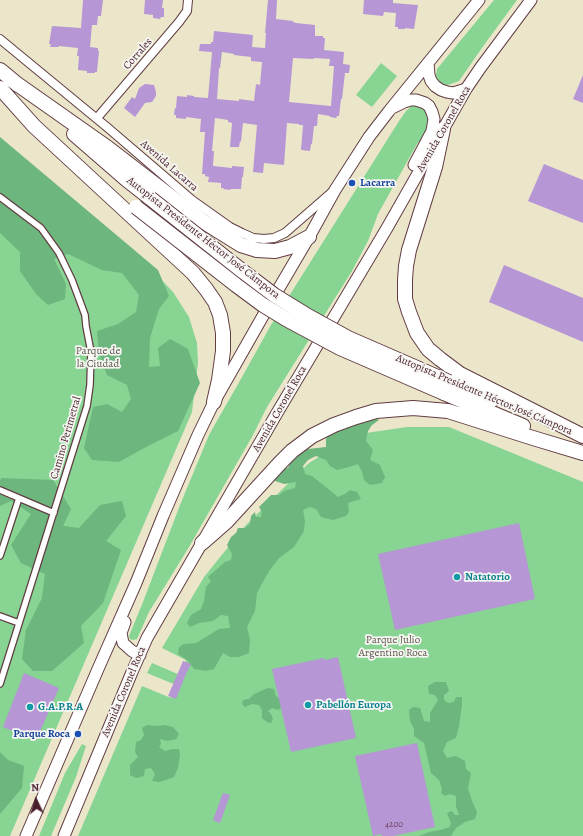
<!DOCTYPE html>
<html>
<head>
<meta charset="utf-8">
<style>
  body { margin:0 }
  #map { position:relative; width:583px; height:836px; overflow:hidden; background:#ebe6ca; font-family:Alegreya,serif }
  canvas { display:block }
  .north { position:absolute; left:16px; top:780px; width:40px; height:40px; -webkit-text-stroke:3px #f6f6f2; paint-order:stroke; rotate:356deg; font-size:11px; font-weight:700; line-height:16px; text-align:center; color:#4a1f2b }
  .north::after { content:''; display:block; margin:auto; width:14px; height:18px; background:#4a1f2b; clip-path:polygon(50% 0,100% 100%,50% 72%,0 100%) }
</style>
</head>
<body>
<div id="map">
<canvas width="583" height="836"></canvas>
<div class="north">N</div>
</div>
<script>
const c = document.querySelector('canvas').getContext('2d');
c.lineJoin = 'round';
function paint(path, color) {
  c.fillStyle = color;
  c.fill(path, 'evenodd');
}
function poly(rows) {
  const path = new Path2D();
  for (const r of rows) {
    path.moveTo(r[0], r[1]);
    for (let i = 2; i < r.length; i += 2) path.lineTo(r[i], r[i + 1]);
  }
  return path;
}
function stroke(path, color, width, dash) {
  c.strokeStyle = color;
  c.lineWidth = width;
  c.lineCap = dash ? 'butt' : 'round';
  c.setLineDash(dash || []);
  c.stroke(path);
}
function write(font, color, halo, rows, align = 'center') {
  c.font = font + ' Alegreya,serif';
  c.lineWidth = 3.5;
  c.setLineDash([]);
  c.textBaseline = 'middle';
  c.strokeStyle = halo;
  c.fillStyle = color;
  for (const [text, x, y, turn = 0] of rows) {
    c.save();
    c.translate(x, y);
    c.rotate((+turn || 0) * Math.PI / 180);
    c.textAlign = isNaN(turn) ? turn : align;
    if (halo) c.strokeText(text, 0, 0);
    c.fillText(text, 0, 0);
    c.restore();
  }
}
paint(poly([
  [494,0,517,0,484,45,459,81,448,85,444,85,440,83,437,80,436,75,437,69],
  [381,63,397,76,372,107,356,95],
  [413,105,426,106,433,125,417,144,378,214,368,241,352,271,267,407,253,435,189,547,149,612,137,639,133,640,130,639,129,636,143,602,180,505,209,435,218,419,237,386,271,325,291,293,399,121,406,111],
  [0,141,153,271,173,292,189,317,197,343,198,363,192,412,10,836,0,836],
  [407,427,449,427,583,482,583,836,78,836,142,686,171,698,176,685,147,673,152,663,180,675,186,660,162,648,204,577,246,525,309,463,335,447,366,433],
  [82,744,86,746,76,777,51,836,39,836,65,773]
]), '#87d493');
paint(poly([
  [0,137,158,270,169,296,159,309,150,338,149,367,160,366,158,348,170,339,188,349,200,383,178,431,146,447,119,462,92,460,84,448,93,407,107,404,122,412,131,399,127,385,107,375,99,354,97,331,118,324,136,312,139,295,122,273,102,270,68,254,54,259,66,284,65,299,48,305,36,294,20,271,20,252,0,233],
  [372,416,379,420,372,425,368,431,366,441,373,450,370,460,380,465,385,477,382,483,370,485,364,480,362,472,358,464,349,467,337,470,330,466,326,460,316,456,308,460,303,466,305,474,312,476,338,497,345,494,350,490,357,492,361,499,348,503,349,512,346,516,333,520,321,517,316,509,310,507,303,510,305,521,304,531,294,547,279,558,269,571,257,593,255,611,247,627,250,640,249,653,239,657,230,657,223,653,214,669,206,671,194,669,188,661,178,654,179,647,184,644,196,643,219,629,230,628,228,616,221,615,213,621,199,623,190,627,187,623,191,615,201,609,204,601,206,587,211,581,208,577,225,562,231,560,232,554,227,545,231,537,236,533,238,528,245,528,250,524,251,516,255,512,256,517,261,517,262,512,259,507,271,495,279,495,284,491,295,488,296,482,284,484,275,481,274,475,280,467,288,468,290,463,292,455,299,450,326,447,326,439,330,431],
  [2,478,53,480,71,509,63,526,79,528,100,505,122,501,126,516,106,541,121,550,103,603,81,626,84,643,52,671,33,671,22,659,26,630,42,598,45,574,21,563,11,545,31,514,11,501,0,506,0,480],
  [435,682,446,682,449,691,444,695,444,700,448,703,454,702,456,697,462,697,462,705,459,726,456,738,447,742,443,751,447,758,456,756,465,761,466,769,471,773,468,788,472,801,477,812,475,819,465,822,456,828,451,836,419,836,429,832,440,830,450,827,451,823,447,813,452,811,455,815,459,815,456,806,456,796,450,794,445,796,441,793,442,789,439,780,431,773,424,743,414,736,414,729,410,721,409,710,413,707,420,708,424,721,430,722,430,713,438,700,435,695,429,694,428,686],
  [268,688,274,689,276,696,283,701,283,706,278,710,272,708,268,711,271,714,273,719,271,723,267,722,262,718,262,710,259,705,252,704,245,707,242,704,243,700,249,699,254,694],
  [147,725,155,726,165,725,173,727,179,734,176,739,167,741,160,739,161,744,159,747,165,751,172,749,179,749,180,755,178,768,174,777,160,782,152,781,155,774,151,768,145,769,144,776,136,778,130,775,130,765,138,757,135,752,136,742,141,740,144,735,142,728],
  [0,752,8,760,24,766,22,788,0,814]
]), '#6db67d');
paint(poly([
  [83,0,103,0,101,16,98,16,97,25,92,25,90,47,98,48,98,51,99,51,97,72,95,72,95,73,87,73,87,71,78,70,79,56,77,56,78,48,59,46,59,47,50,47,51,44,49,44,52,26,81,28],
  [145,0,163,0,162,8,164,8,164,17,161,17,160,19,153,18,153,15,144,14],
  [268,0,277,0,276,19,293,21,293,22,296,23,315,25,315,36,323,36,323,38,325,38,324,50,344,52,343,64,350,65,349,73,345,73,342,99,341,99,339,116,337,116,336,118,330,117,330,116,318,114,317,126,314,126,312,144,311,144,310,151,301,150,303,125,299,125,299,124,287,123,284,165,264,163,263,173,253,172,257,125,243,123,241,142,240,141,239,147,230,147,232,123,228,122,228,120,215,118,212,151,214,151,213,166,232,168,232,166,244,167,243,177,242,177,241,189,231,189,230,190,223,189,224,188,221,188,221,183,208,182,209,177,205,176,205,174,202,174,205,132,200,132,201,119,186,117,186,119,176,118,176,115,174,115,175,108,176,108,177,96,187,97,187,95,194,96,194,97,208,98,212,52,199,51,200,44,211,44,211,42,213,42,214,31,253,35,252,47,265,48,266,33,265,33],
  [222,52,234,54,234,55,251,57,251,61,262,62,260,85,256,84,254,101,239,99,239,101,217,99,219,68,220,68],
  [293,58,314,59,314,58,330,59,329,66,334,66,331,106,289,102],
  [364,0,393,0,393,3,418,5,414,29,405,28,405,29,398,29,398,27,395,27,396,13,384,12,383,16,363,14],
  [583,75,583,103,573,99],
  [145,84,154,85,156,92,156,96,152,102,145,103,135,117,124,108,132,97,135,99,139,88],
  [544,164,583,180,583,223,528,201],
  [504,265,583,298,583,342,489,302],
  [519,523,535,599,395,630,378,554],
  [338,657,356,738,291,752,272,669,324,658,325,660],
  [183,661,191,664,186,674,176,699,168,696],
  [24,673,59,688,36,741,3,727],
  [417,743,435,827,393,836,382,836,381,834,373,836,355,756],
  [223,793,230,795,220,823,213,820]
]), '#b696d5');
const pedestrian = poly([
  [0,197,41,228,59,253,72,280,85,315,86,326,91,352,90,385,87,406,0,684],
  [0,490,54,513],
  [0,556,19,498],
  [0,616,19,623]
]);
const minor = poly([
  [0,39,108,128,192,200,230,227,242,233,253,238,264,239,274,238,285,233,331,193],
  [97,118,179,22,187,11,188,0]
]);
const secondary = poly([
  [428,63,429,75,431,81,435,86,441,90,447,92,453,93,466,89],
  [394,107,404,102,411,100,416,100,425,103,429,106,432,112,434,119,432,131,414,165],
  [125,622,121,633,123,643,132,651,140,655],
  [26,836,98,669,136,583,163,516,198,435,214,402,272,300,309,237,335,190,369,137,389,111,479,0],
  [64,836,132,672,147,638,277,413,387,228,466,89,481,67,531,0]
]);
const motorway = poly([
  [0,70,18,85],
  [10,79,108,148,204,222,241,245,257,250,275,251,290,247,309,237],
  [0,88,34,126,193,273,206,289,215,302,220,315,223,333,223,351,219,380,214,402],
  [443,129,435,167,409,250,406,266,405,280,405,299,409,312,417,333,428,349,440,359,460,374,583,436],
  [74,134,127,180,150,198],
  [449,382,492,400],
  [444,393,523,426],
  [202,543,226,522,280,463,292,451,312,436,334,425,356,417,376,411,413,408,448,411,533,438,583,453]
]);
stroke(pedestrian, '#623d43', 8);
stroke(minor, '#623d43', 10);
stroke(secondary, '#623d43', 13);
stroke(motorway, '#623d43', 16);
stroke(pedestrian, '#fff', 5.5);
stroke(minor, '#fff', 8);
stroke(secondary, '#fff', 11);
stroke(motorway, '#fff', 14);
const motorwayBridge = poly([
  [150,198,241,270,274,295,308,316,348,338,449,382],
  [136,207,236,285,263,305,286,319,340,348,444,393]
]);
stroke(motorwayBridge, '#623d43', 16, []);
stroke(motorwayBridge, '#fff', 14);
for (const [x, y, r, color] of [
  [352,183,4,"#1a4fb4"],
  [457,577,4,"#0f9aa8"],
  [308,705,4,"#0f9aa8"],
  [30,707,4,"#0f9aa8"],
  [78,734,4,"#1a4fb4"]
]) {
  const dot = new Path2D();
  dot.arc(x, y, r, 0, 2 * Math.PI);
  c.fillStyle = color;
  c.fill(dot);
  stroke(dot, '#f6f6f2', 1.5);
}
write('9px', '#653d56', null, [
  ["4200",394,825]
]);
write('11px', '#4a1f2b', '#f6f6f2', [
  ["Corrales",138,54,-49],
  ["Avenida Coronel Roca",444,129,-60],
  ["Avenida Lacarra",169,166,41],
  ["Autopista Presidente Héctor José Cámpora",203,238,38],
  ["Autopista Presidente Héctor José Cámpora",484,395,23],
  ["Avenida Coronel Roca",280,409,-60],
  ["Camino Perimetral",66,438,-74],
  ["Avenida Coronel Roca",124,692,-67]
]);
write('bold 11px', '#164399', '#f6f6f2', [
  ["Lacarra",360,183],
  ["Parque Roca",70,734,"right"]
], 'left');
write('11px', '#5c554a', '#f6f6f2', [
  ["Parque de",98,351],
  ["la Ciudad",98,364],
  ["Parque Julio",393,640],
  ["Argentino Roca",393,653]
]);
write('bold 11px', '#0d838f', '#f6f6f2', [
  ["Natatorio",465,577],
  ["Pabellón Europa",316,705],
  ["G.A.P.R.A",38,707]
], 'left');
</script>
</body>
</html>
